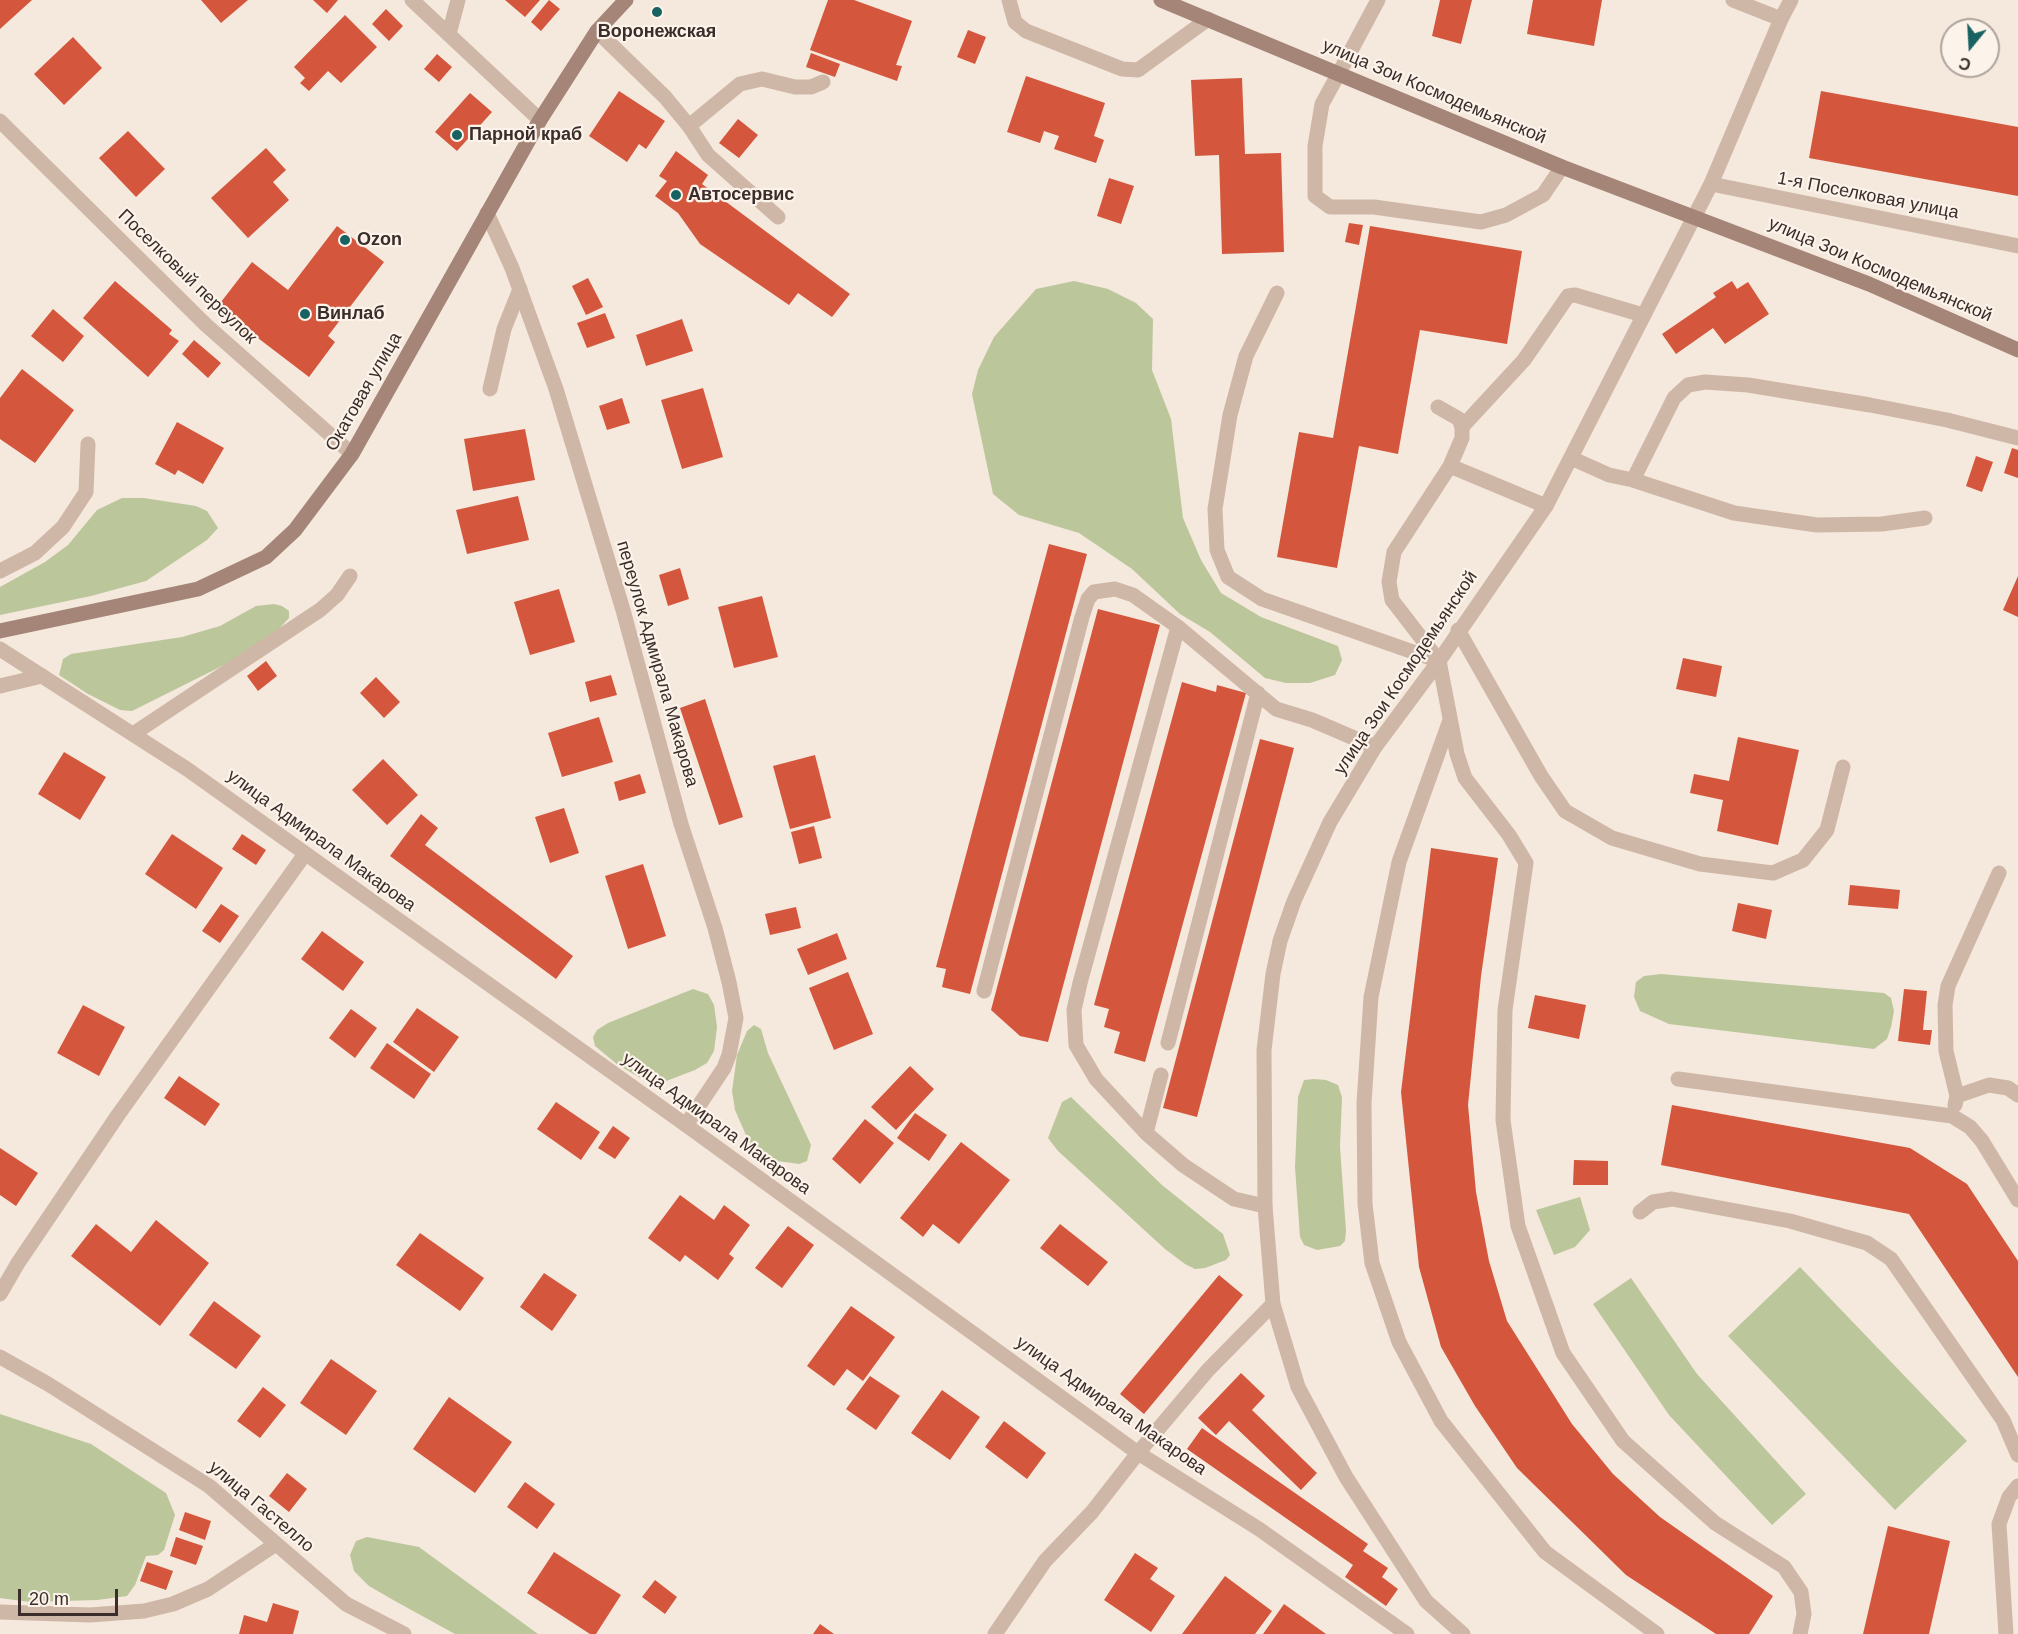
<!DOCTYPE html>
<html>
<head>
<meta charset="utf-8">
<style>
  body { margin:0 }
  #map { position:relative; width:2018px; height:1634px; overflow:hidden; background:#f5e8dd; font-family:Arial,sans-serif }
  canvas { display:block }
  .north { position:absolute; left:1940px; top:18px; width:60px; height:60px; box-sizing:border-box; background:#fcf3eb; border:2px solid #afa49d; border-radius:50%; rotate:198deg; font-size:16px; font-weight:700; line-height:24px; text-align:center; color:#3b2d29 }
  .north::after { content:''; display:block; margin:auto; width:21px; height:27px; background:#196262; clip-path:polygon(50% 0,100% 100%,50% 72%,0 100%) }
  .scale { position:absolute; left:18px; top:1589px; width:100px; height:27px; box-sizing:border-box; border:3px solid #3b2d29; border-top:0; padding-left:8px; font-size:18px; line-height:21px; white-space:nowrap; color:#3b2d29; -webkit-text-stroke:4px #fcf3eb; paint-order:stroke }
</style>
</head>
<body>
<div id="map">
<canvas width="2018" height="1634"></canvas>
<div class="north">С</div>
<div class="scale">20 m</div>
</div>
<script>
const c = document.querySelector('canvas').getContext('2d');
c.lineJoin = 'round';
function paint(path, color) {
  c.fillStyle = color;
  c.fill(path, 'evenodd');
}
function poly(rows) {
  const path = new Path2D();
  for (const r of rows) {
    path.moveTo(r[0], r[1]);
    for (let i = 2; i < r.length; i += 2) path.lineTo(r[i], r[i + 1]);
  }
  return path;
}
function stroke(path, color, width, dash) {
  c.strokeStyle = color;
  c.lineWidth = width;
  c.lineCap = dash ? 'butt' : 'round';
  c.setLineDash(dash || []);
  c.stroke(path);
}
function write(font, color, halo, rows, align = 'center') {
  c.font = font + ' Arial,sans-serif';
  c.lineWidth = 4.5;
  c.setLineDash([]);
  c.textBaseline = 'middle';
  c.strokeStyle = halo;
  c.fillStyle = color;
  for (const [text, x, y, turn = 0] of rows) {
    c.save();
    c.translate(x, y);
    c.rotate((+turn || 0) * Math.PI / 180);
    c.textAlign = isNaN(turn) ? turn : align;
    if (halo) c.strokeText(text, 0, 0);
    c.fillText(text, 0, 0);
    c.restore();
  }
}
paint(poly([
  [1074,281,1108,289,1136,303,1153,319,1152,370,1171,419,1183,518,1201,560,1221,593,1261,617,1338,646,1342,660,1335,675,1310,683,1286,683,1265,678,1210,632,1180,614,1132,569,1079,533,1019,515,993,494,972,394,978,370,994,337,1036,289],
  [122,498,144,498,196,506,207,511,218,528,207,540,146,581,91,596,0,615,0,587,45,562,68,545,97,510],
  [274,604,282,606,289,611,289,618,277,631,230,662,132,711,120,710,88,694,59,675,63,659,71,654,182,637,220,626,256,606],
  [1661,974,1884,993,1891,998,1894,1011,1891,1027,1887,1039,1874,1049,1669,1024,1640,1011,1634,997,1636,982,1644,976],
  [693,989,708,994,714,1005,717,1027,714,1051,707,1063,695,1070,661,1083,644,1080,618,1065,595,1046,593,1037,597,1030,608,1023],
  [754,1025,761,1029,768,1053,811,1145,807,1161,799,1164,770,1160,758,1154,749,1142,735,1110,732,1091,737,1055,747,1031],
  [1314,1079,1326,1080,1338,1085,1342,1097,1340,1147,1346,1231,1345,1241,1340,1246,1317,1250,1304,1245,1300,1237,1295,1167,1298,1097,1304,1080],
  [1071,1097,1162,1185,1223,1234,1230,1255,1226,1260,1205,1268,1195,1269,1185,1264,1165,1249,1058,1151,1048,1138,1062,1102],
  [1580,1197,1590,1230,1575,1247,1554,1255,1536,1210],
  [1800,1267,1967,1441,1895,1510,1728,1336],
  [1631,1278,1697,1374,1806,1494,1772,1525,1669,1415,1593,1304],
  [0,1414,91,1444,166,1493,175,1515,164,1550,158,1555,146,1556,135,1585,127,1596,97,1600,30,1602,0,1598],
  [367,1537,419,1547,538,1634,455,1634,395,1601,369,1586,354,1571,350,1555,356,1541]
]), '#bbc79b');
paint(poly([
  [0,0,32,0,0,29],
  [201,0,248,0,221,23],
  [313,0,338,0,327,13],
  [505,0,540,0,525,17],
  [549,0,560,9,541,31,531,22],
  [828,0,854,0,912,21,896,65,902,66,897,81,810,50],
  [1440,0,1472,0,1461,44,1432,36],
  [1533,0,1602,0,1594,46,1527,34],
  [386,9,403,26,389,41,372,24],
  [345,15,377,47,341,83,328,71,309,91,300,83,305,78,294,67],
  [968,30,986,37,975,64,957,57],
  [73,37,102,68,64,105,34,74],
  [811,53,840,64,835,77,806,67],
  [437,54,452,67,439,82,424,69],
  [1026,76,1105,103,1094,136,1104,140,1096,163,1054,149,1059,136,1044,131,1040,143,1007,132],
  [1242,78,1245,154,1281,153,1284,252,1222,254,1219,155,1195,156,1191,80],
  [619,91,665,121,646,149,639,144,627,162,589,136],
  [1821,91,2018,127,2018,196,1809,158],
  [470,93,492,112,457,151,435,132],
  [738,119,758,135,739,158,719,143],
  [128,131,165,169,136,197,99,158],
  [266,148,286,170,273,182,289,200,248,238,211,198],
  [676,151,708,175,702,184,850,294,832,317,798,293,789,305,700,244,678,213,655,196,667,181,659,176],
  [1109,178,1134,186,1121,224,1097,216],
  [1349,223,1363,225,1359,245,1345,242],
  [337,226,384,262,328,336,335,342,309,377,254,335,251,339,214,311,252,262,288,290],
  [1370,226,1522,251,1507,344,1420,330,1398,454,1359,446,1337,568,1277,557,1299,432,1333,438],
  [588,278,603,307,586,315,572,286],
  [115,281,172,330,169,334,179,341,148,377,83,318],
  [1732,281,1737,289,1748,282,1769,314,1725,344,1713,328,1676,354,1662,334,1716,297,1713,293],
  [53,309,84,336,63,362,31,336],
  [605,313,615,338,587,348,577,323],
  [682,319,693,351,646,366,636,335],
  [194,340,221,363,208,378,182,354],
  [22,369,74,410,35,463,0,439,0,398],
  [703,388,723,457,682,469,661,400],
  [622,398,630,423,607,430,599,406],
  [177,422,224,448,203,484,178,470,175,475,155,464],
  [525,429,535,480,473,491,464,439],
  [2012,448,2018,450,2018,478,2004,473],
  [1976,456,1993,462,1982,492,1966,486],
  [518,496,529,540,467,554,456,510],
  [1049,544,1087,554,970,994,942,987,946,969,936,967],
  [680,568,689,599,668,606,659,575],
  [2018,576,2018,617,2003,610],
  [559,589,575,642,530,655,514,602],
  [762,596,778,657,734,668,718,607],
  [1098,609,1160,625,1048,1042,1020,1036,991,1010],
  [1683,658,1722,666,1716,697,1676,689],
  [266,661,277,676,258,691,247,676],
  [611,675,617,695,590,702,585,682],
  [376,677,400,702,384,718,360,693],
  [1182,682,1216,692,1217,685,1246,693,1145,1062,1114,1053,1120,1032,1104,1027,1109,1009,1094,1005],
  [705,699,743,817,719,825,680,708],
  [599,717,613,762,562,777,548,733],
  [1738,737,1799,750,1778,845,1717,831,1723,800,1690,793,1694,774,1729,781],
  [1260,739,1294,748,1197,1117,1163,1108],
  [64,752,106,777,80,820,38,794],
  [815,755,831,818,790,829,773,766],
  [383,759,418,795,387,825,352,790],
  [640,774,646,793,619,801,614,782],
  [564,808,579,853,550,863,535,817],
  [421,814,438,828,425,845,573,956,556,979,390,856],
  [814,826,822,858,799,864,791,832],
  [172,834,223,868,196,909,145,874],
  [242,834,266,850,256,865,232,849],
  [1431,848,1498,858,1481,976,1468,1105,1476,1192,1489,1261,1507,1321,1572,1424,1613,1474,1660,1517,1773,1596,1749,1634,1716,1634,1626,1575,1517,1468,1475,1406,1441,1347,1419,1267,1401,1092],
  [643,864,666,936,628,949,605,876],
  [1850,885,1900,890,1898,909,1848,905],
  [1738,903,1772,910,1766,939,1732,931],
  [221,904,239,916,220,943,202,931],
  [796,907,801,928,770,935,765,914],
  [322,931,364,962,343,991,301,959],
  [837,933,847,959,808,975,797,949],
  [848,972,873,1034,834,1050,809,988],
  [1904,989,1927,991,1923,1030,1932,1030,1930,1045,1898,1041],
  [1535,995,1586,1005,1579,1039,1528,1028],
  [83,1005,125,1027,99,1076,57,1053],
  [417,1008,459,1037,434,1072,393,1042],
  [351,1009,377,1028,355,1058,329,1038],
  [387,1043,431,1074,414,1099,370,1068],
  [910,1066,934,1089,896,1130,871,1107],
  [179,1076,220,1104,205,1126,164,1098],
  [556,1102,600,1132,581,1160,537,1129],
  [1672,1105,1910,1148,1967,1184,2018,1261,2018,1377,1909,1214,1661,1165],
  [915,1113,947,1135,929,1161,897,1138],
  [865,1119,894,1143,860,1184,832,1159],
  [613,1126,630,1138,615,1159,598,1148],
  [961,1142,1010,1180,959,1244,933,1224,923,1237,900,1218],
  [0,1148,38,1173,16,1206,0,1195],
  [1574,1160,1608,1161,1608,1185,1573,1185],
  [680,1195,714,1220,724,1205,750,1225,729,1254,734,1258,718,1280,685,1255,680,1262,648,1238],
  [156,1220,209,1263,160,1326,71,1256,96,1224,131,1252],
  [1060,1224,1108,1262,1088,1286,1040,1248],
  [788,1226,814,1245,782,1288,755,1268],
  [420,1233,484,1278,460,1311,396,1265],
  [544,1273,577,1295,552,1331,520,1307],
  [1219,1275,1243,1295,1144,1414,1120,1394],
  [214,1301,261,1336,236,1369,189,1335],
  [851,1306,895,1337,863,1381,847,1369,834,1386,807,1366],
  [331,1359,377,1391,346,1435,300,1403],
  [1241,1373,1265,1396,1252,1410,1317,1473,1301,1490,1229,1421,1216,1435,1198,1418],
  [870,1376,900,1396,876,1430,846,1409],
  [263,1387,286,1405,260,1438,237,1421],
  [942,1390,980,1417,950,1460,911,1433],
  [449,1397,512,1442,475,1493,413,1449],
  [1004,1421,1046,1453,1027,1479,985,1447],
  [1202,1428,1368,1544,1363,1551,1388,1568,1382,1577,1398,1589,1386,1606,1345,1577,1353,1565,1187,1449],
  [287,1473,307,1489,289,1512,269,1496],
  [525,1482,555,1504,537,1529,507,1507],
  [185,1512,211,1521,205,1540,179,1530],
  [1888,1526,1950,1541,1929,1634,1863,1634],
  [176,1537,203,1546,196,1565,170,1556],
  [554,1552,621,1595,596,1634,590,1634,527,1593],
  [1135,1553,1158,1568,1150,1579,1175,1596,1151,1632,1104,1600],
  [147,1562,173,1571,166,1590,140,1581],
  [1225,1576,1272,1611,1255,1634,1182,1634],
  [655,1580,677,1597,665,1614,642,1597],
  [273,1603,299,1611,293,1634,239,1634,244,1615,267,1622],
  [1284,1604,1326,1634,1263,1634],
  [820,1624,834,1634,813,1634]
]), '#d4573d');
stroke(poly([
  [1009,0,1015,22,1026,31,1122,69,1138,70,1208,19],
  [1733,0,1781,19],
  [597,31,665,97,689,126,708,155,778,217],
  [449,34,458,0],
  [1339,73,1322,104,1315,146,1315,196,1330,207,1374,207,1481,222,1506,215,1543,195,1562,167],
  [0,121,206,325,352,454],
  [689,126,740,84,762,79,795,87,811,87,823,82],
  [1277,293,1246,356,1230,415,1215,509,1217,550,1228,577,1262,599,1439,661],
  [490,389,504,329,520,289],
  [1438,407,1459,419,1462,427,1462,438,1450,466],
  [1462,427,1524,360,1568,296,1575,295,1643,315],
  [1571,458,1609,475,1633,480,1734,513,1817,525,1882,524,1925,518],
  [1633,480,1674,398,1688,385,1705,382,1748,385,1870,405,1947,420,2018,438],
  [1546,506,1450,466,1394,552,1389,582,1392,600,1439,661,1457,754,1465,778,1509,835,1526,863,1505,1010,1503,1120,1518,1226,1563,1353,1623,1441,1715,1523,1784,1567,1801,1592,1804,1614,1800,1634],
  [0,571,35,553,63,527,86,492,88,444],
  [1178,627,1080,983,1074,1010,1076,1045,1096,1079,1146,1133,1183,1165,1234,1199,1265,1206],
  [1458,630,1541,776,1565,811,1612,838,1700,864,1773,873,1803,860,1827,830,1843,767],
  [0,686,42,676],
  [1450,720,1399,862,1371,997,1364,1103,1365,1204,1372,1263,1399,1342,1441,1421,1545,1552,1657,1634],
  [133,734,320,610,337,595,350,576],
  [984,991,1082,617,1088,599,1094,592,1115,589,1133,595,1178,627,1276,709,1312,720,1375,747],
  [1168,1043,1258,693],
  [1678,1079,1952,1116,1970,1127,1982,1141,2018,1200],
  [1957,1096,1946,1051,1945,1005,1948,986,1999,873],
  [1955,1105,1957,1096,1989,1085,2008,1088,2018,1095],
  [1146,1133,1161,1075],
  [1640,1212,1653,1202,1672,1199,1790,1221,1867,1243,1891,1259,2003,1420,2018,1455],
  [0,1294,18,1263,118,1115,305,854],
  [0,1357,48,1384,209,1486,346,1604,404,1634],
  [1138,1453,1208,1370,1273,1304],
  [0,1612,90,1615,144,1611,173,1604,208,1589,276,1544],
  [2006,1634,1999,1524,2009,1497,2018,1486]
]), '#cfb7a7', 15);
stroke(poly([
  [412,0,540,120],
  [1339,73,1378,0],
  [1711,184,2018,246],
  [487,213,512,268,556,389,623,610,681,824,715,928,729,982,736,1018,729,1055,724,1068,686,1125],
  [0,649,187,769,686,1125,1138,1453,1259,1529,1407,1634],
  [995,1634,1045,1561,1092,1512,1138,1453],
  [1463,1634,1426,1601,1346,1477,1298,1387,1273,1304,1265,1206,1264,1050,1273,974,1280,941,1294,901,1330,822,1375,747,1439,661,1546,506,1711,184,1781,19,1791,0]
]), '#cfb7a7', 15);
stroke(poly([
  [1161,0,1562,167,1869,284,2018,350],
  [0,631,198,589,266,557,295,530,352,454,540,120,597,31,626,0]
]), '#a48578', 15);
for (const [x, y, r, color] of [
  [657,12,6,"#196262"],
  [457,135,6,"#196262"],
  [676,195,6,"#196262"],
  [345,240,6,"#196262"],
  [305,314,6,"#196262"]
]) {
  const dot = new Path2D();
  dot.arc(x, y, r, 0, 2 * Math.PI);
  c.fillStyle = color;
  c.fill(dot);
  stroke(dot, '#fcf3eb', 2);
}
write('bold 18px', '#3b2d29', '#fcf3eb', [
  ["Воронежская",657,32,"center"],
  ["Парной краб",469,135],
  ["Автосервис",688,195],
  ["Ozon",357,240],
  ["Винлаб",317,314]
], 'left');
write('18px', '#3b2d29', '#fcf3eb', [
  ["улица Зои Космодемьянской",1434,92,23],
  ["1-я Поселковая улица",1868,196,11],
  ["улица Зои Космодемьянской",1880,270,23],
  ["Поселковый переулок",187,277,44],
  ["Окатовая улица",364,392,-60],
  ["переулок Адмирала Макарова",657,664,74],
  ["улица Зои Космодемьянской",1406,673,-56],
  ["улица Адмирала Макарова",321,841,36],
  ["улица Адмирала Макарова",716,1124,36],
  ["улица Адмирала Макарова",1111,1406,35],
  ["улица Гастелло",261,1507,40]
]);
</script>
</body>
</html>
